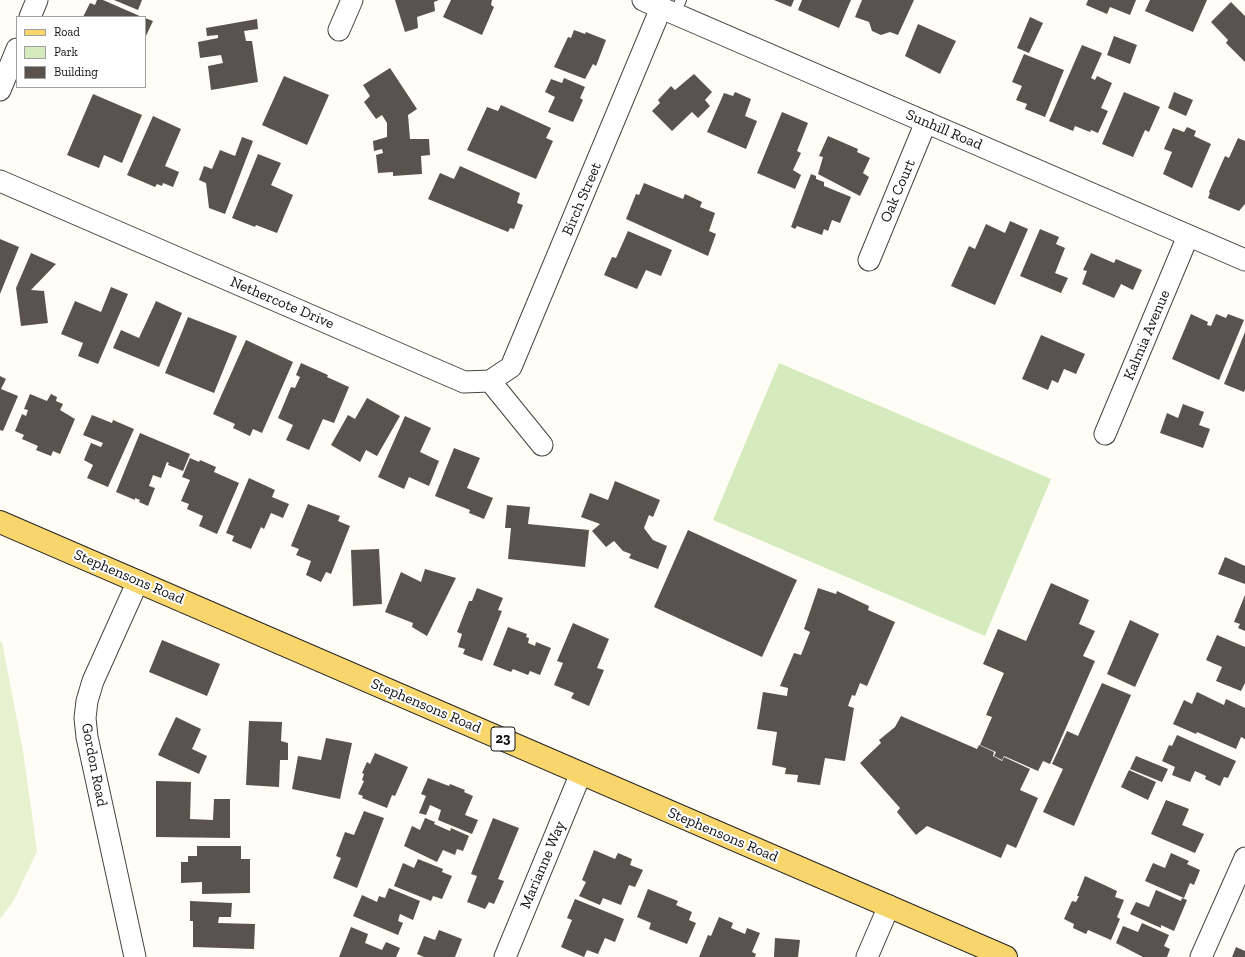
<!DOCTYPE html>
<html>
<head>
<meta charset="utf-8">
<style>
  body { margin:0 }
  #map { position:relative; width:1245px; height:957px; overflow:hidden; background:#fffdf5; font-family:"Zilla Slab",serif }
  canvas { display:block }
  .legend { position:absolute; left:16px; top:16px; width:130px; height:72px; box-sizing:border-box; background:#fff; border:1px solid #a0a0a0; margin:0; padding:5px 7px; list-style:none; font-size:12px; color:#111 }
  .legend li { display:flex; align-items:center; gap:8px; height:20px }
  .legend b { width:20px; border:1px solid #a0a0a0 }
</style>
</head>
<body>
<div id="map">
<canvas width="1245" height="957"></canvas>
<ul class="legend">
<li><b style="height:5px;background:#f9d66b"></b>Road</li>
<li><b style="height:11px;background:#d5ebbd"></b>Park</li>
<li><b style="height:11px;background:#5a524d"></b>Building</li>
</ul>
</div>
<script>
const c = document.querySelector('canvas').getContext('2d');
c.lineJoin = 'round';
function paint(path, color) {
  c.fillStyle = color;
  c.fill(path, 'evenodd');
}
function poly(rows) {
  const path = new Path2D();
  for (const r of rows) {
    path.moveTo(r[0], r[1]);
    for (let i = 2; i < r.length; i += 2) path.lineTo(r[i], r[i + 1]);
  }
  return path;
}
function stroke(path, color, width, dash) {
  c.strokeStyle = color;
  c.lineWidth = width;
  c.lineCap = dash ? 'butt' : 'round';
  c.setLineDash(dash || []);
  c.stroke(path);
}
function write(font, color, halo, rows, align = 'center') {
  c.font = font + ' "Zilla Slab",serif';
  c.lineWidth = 4;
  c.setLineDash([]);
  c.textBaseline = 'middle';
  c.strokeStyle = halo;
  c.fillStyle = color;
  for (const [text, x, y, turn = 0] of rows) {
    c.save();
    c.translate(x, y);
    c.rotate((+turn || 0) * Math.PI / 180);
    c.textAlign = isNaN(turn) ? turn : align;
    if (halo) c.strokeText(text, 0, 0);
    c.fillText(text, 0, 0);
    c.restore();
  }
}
paint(poly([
  [779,363,1051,479,985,636,713,520]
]), '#d5ebbd');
paint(poly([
  [0,641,2,642,23,751,37,851,14,900,0,919]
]), '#e6f2cf');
paint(poly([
  [97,0,103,0,142,17,83,17,90,3,95,5],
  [114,0,142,0,138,10],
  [395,0,439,0,434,2,435,11,417,17,418,28,405,32],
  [451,0,492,0,491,5,494,7,482,35,443,17],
  [774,0,794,0,791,7],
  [802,0,851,0,839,28,798,10],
  [862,0,914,0,898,35,890,32,881,35,872,31,869,22,855,17],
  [1088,0,1136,0,1130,15,1110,7,1107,14,1086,5],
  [1150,0,1207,0,1193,32,1145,11],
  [1231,2,1245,16,1245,62,1226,43,1228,40,1211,22],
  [1030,17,1043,23,1029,53,1017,48],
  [145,18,153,21,145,38],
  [257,19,258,29,244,31,246,41,252,41,258,82,211,90,208,66,223,63,221,55,200,58,198,42,218,38,218,35,207,36,206,28],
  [918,24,956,41,940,74,905,56],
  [574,30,585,34,586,32,606,40,596,66,593,64,585,79,554,67,568,37,571,38],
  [1114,36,1137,45,1130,64,1107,55],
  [1082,45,1102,53,1091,78,1095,80,1097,76,1112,83,1101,108,1108,111,1098,133,1091,130,1090,132,1075,126,1073,131,1049,121],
  [1024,54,1064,70,1045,117,1025,109,1027,104,1016,100,1022,86,1012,82],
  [390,68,417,109,408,115,410,139,429,139,430,155,421,156,422,174,393,176,393,172,378,173,376,155,383,153,382,149,374,151,373,141,387,137,387,123,382,115,376,119,364,102,370,96,363,85],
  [694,74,712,92,705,100,710,106,698,118,692,112,672,131,652,111,660,103,658,100,671,86,675,90],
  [284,76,329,95,307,145,262,125],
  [564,78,585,87,580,98,583,100,573,122,548,112,555,97,545,92,551,79,562,83],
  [735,92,751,99,745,116,757,121,746,149,707,132,724,93,733,96],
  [1124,92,1160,107,1149,132,1145,130,1133,157,1102,144],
  [1174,92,1193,100,1186,116,1168,108],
  [93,94,142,115,122,163,104,155,99,168,67,155],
  [501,105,551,128,546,138,553,141,536,179,467,150,487,107,498,111],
  [782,112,808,123,797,151,801,153,793,170,801,175,795,189,757,173],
  [153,116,181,129,165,166,179,172,173,187,163,183,162,186,157,184,155,187,127,175],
  [1187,127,1196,131,1194,136,1211,144,1192,188,1163,174,1172,152,1164,149,1173,128,1184,132],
  [828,136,858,149,857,152,870,158,863,173,869,177,860,196,818,174,823,157,819,156],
  [242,137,253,141,225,214,209,208,206,183,199,180,204,166,212,169,220,150,235,156],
  [1238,138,1245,141,1245,204,1239,211,1208,198,1210,193,1209,192,1225,156,1229,158],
  [258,154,281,163,271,185,293,195,277,233,256,225,255,227,232,218],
  [460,166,520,193,517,203,523,205,514,229,510,228,508,232,428,199,440,173,454,179],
  [811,174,816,176,816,179,824,182,824,186,851,197,840,223,832,220,828,231,824,229,822,235,797,226,795,229,791,227],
  [644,183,683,199,685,194,702,202,700,207,715,213,709,231,716,234,708,256,626,219,636,194,639,195],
  [1010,221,1028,229,995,305,951,286,969,246,975,249,986,224,1005,233],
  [1040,229,1059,237,1056,244,1065,248,1055,273,1068,278,1061,293,1020,276],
  [628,231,672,250,661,276,646,270,637,289,604,275,612,257,616,258],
  [0,239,19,247,0,294],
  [31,253,56,264,31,290,44,291,48,323,21,326,16,288],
  [1091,253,1114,263,1116,259,1142,270,1133,290,1121,284,1114,298,1082,284,1087,271,1083,270],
  [111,287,128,294,98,364,78,356,83,343,61,334,75,301,101,312],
  [156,301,182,313,159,367,113,348,121,330,139,338],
  [1191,314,1208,322,1207,325,1211,326,1216,314,1226,318,1228,314,1244,320,1219,380,1172,359],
  [188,317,237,336,214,393,165,373],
  [1245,332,1245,389,1244,392,1224,384],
  [1041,335,1085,354,1076,374,1064,369,1058,383,1052,380,1048,390,1022,379],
  [246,340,293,362,262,433,253,429,250,436,233,428,235,424,213,414],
  [301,363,328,375,327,377,349,387,334,423,323,419,309,450,286,440,293,425,278,418,291,387,295,388,300,377,296,375],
  [0,376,6,379,1,389,18,396,3,431,0,430],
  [30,394,47,401,51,394,57,397,56,401,63,404,60,410,75,419,60,454,53,451,51,456,36,450,38,446,22,439,24,435,15,431,22,414,26,416,28,410,24,409],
  [367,398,400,416,377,456,366,450,360,462,331,445,348,415,355,419],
  [1183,404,1204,412,1199,425,1210,429,1203,448,1160,433,1167,413,1178,418],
  [92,415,112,423,113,420,134,429,108,487,87,478,93,465,84,460,91,443,101,447,103,443,83,435],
  [405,416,431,428,420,452,439,461,429,486,409,477,404,489,378,477],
  [140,433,190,454,183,471,168,465,169,463,167,462,161,478,153,475,149,486,155,488,148,506,139,502,140,500,135,498,135,500,116,492],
  [454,448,480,458,467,488,493,498,484,519,469,513,470,510,435,496],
  [190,458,199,462,200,460,216,467,214,472,239,483,217,534,199,526,203,516,187,509,189,504,181,501,190,480,182,477],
  [249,478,275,490,272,497,289,504,283,518,271,513,264,529,261,527,251,549,232,541,234,536,226,533],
  [615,481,660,500,653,517,649,515,644,528,653,540,667,546,658,569,629,558,631,554,623,551,614,541,606,547,592,531,600,524,581,517,590,493,608,500],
  [308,504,340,516,338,521,350,526,331,574,326,572,321,582,306,575,311,561,296,555,299,549,291,546],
  [507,505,530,507,528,524,589,530,585,567,508,559,511,528,505,528],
  [688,530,797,580,762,657,654,607],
  [379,549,382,604,353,606,351,550],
  [1225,557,1245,566,1245,584,1218,574],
  [425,569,456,578,427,636,412,627,413,623,385,612,401,572,421,582],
  [1051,583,1089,600,1079,624,1095,631,1083,656,1095,661,1050,764,1043,761,1038,771,1004,756,1002,760,994,756,996,752,980,745,992,717,986,715,1004,673,983,664,998,629,1026,641],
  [477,588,503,598,498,610,502,611,482,661,463,654,465,649,458,647,462,634,457,632,469,601,472,601],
  [818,588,836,594,837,591,869,606,868,610,895,622,867,686,860,683,855,696,852,695,848,706,854,708,845,761,825,758,820,785,797,782,798,775,785,774,786,768,772,765,777,732,757,729,763,692,787,696,788,688,780,686,794,653,801,655,810,632,804,629],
  [1245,595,1245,631,1238,628,1240,624,1234,622],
  [1130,620,1159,634,1135,687,1107,674],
  [573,623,609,639,597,668,604,670,589,706,571,698,574,693,554,685,563,663,557,661],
  [508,627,527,634,526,637,529,638,528,643,535,646,536,642,551,648,540,675,530,671,528,675,513,669,511,672,493,665],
  [1217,635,1245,647,1245,683,1241,691,1216,681,1222,667,1206,660],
  [162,640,220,664,207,696,149,672],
  [1102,683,1131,695,1074,826,1043,812,1063,769,1052,764,1067,731,1078,736],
  [1197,692,1224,705,1226,699,1245,708,1245,739,1241,737,1236,749,1197,732,1196,734,1173,724,1184,700,1192,704],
  [901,716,977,749,979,745,994,752,993,756,1002,761,1001,763,1004,757,1030,769,1020,790,1038,798,1016,848,1007,844,1001,858,927,826,916,835,897,812,900,808,860,763,881,743,879,740,895,727],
  [176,717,201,729,192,749,207,756,199,774,158,755],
  [249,721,282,722,281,741,288,743,288,760,280,760,279,787,246,785],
  [1177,735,1236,761,1228,778,1224,777,1220,786,1205,779,1206,776,1195,771,1190,782,1172,775,1175,767,1162,761,1169,745,1172,746],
  [326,738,352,743,340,799,292,789,298,756,321,760],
  [375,753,408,767,395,796,392,795,387,808,362,798,363,796,358,794,364,781,362,780,364,774,362,773,367,762,370,764],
  [1136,756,1168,769,1162,782,1130,769],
  [1129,770,1156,782,1148,800,1121,787],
  [428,778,449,786,450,784,465,790,464,792,473,796,465,815,478,820,472,834,438,820,441,810,430,805,426,815,419,813,426,796,421,794],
  [156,781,191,782,190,819,213,820,214,799,230,799,230,838,156,837],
  [1166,800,1189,809,1182,825,1204,834,1195,853,1151,834],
  [364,811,384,818,357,888,333,878,341,858,336,856,345,832,354,835],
  [425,818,435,822,434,824,450,831,451,828,469,836,463,851,457,849,455,855,443,850,437,862,404,846,412,826,420,830],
  [493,818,519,828,498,879,504,881,494,904,489,902,485,909,467,902,477,876,471,874],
  [197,846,241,846,241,859,250,859,250,893,202,894,202,882,181,883,181,862,188,862,188,856,197,856],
  [594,850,615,859,618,853,632,859,630,865,643,870,635,887,629,885,621,905,603,898,600,905,579,896,586,882,582,880],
  [1171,853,1189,861,1187,864,1200,870,1194,885,1190,883,1184,898,1145,881,1153,863,1165,868],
  [418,859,443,869,442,872,452,876,442,899,433,896,431,901,394,886,403,863,414,868],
  [1085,876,1117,891,1115,897,1124,900,1117,917,1120,919,1111,940,1088,930,1086,934,1073,928,1074,924,1064,919,1072,901,1076,902,1079,896,1077,896],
  [389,888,420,901,413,920,400,914,398,921,403,923,398,935,353,916,362,895,377,902,379,896,385,898],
  [648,889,678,901,676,905,692,912,689,920,696,923,687,944,649,929,651,923,637,917],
  [1156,890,1181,901,1182,898,1187,900,1174,931,1161,925,1161,928,1130,914,1136,902,1149,907],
  [575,899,624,919,615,942,605,938,598,954,587,950,584,957,561,947,572,920,567,918],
  [190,901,232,903,231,917,219,917,218,923,255,924,254,949,193,947,193,921,190,921],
  [719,917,733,923,731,928,745,934,747,928,760,933,752,952,756,954,755,957,699,957,708,935,711,936],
  [1142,923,1169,935,1164,946,1170,949,1167,957,1143,957,1116,943,1123,926,1138,932],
  [351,927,368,934,365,943,382,950,386,942,400,948,396,957,339,957],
  [439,930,462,939,455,957,424,957,417,954,424,936,435,940],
  [775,938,800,940,798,957,774,957],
  [1236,947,1245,951,1245,957,1232,957]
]), '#5a524d');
const service = poly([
  [675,13,681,0]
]);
const minor = poly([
  [643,0,1245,260],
  [30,17,37,0],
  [339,30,352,0],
  [0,90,17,49],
  [0,181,464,382,490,381],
  [869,260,926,122],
  [490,381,511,367,661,8],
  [490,381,542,445],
  [1105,434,1188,236],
  [135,957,87,737,85,718,87,701,93,681,138,581],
  [505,957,581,773],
  [867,957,889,906],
  [1201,957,1245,858]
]);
const primary = poly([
  [0,522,1006,957]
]);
stroke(service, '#444', 12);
stroke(minor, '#444', 23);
stroke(primary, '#222', 24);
stroke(service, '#fff', 10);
stroke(minor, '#fff', 21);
stroke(primary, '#f9d66b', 22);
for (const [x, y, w] of [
  [503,739,24]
]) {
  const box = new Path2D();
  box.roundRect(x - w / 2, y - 12, w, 24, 3);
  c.fillStyle = '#fff';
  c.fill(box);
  stroke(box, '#111', 1);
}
write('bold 14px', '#111', null, [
  ["23",503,739]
]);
write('15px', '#111', '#fff', [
  ["Sunhill Road",944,130,23],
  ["Oak Court",898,191,-67],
  ["Birch Street",582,199,-67],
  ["Nethercote Drive",282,303,23],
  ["Kalmia Avenue",1147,335,-67],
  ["Stephensons Road",129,577,23],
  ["Stephensons Road",426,706,23],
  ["Gordon Road",94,765,79],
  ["Stephensons Road",723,835,23],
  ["Marianne Way",543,865,-67]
]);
</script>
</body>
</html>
